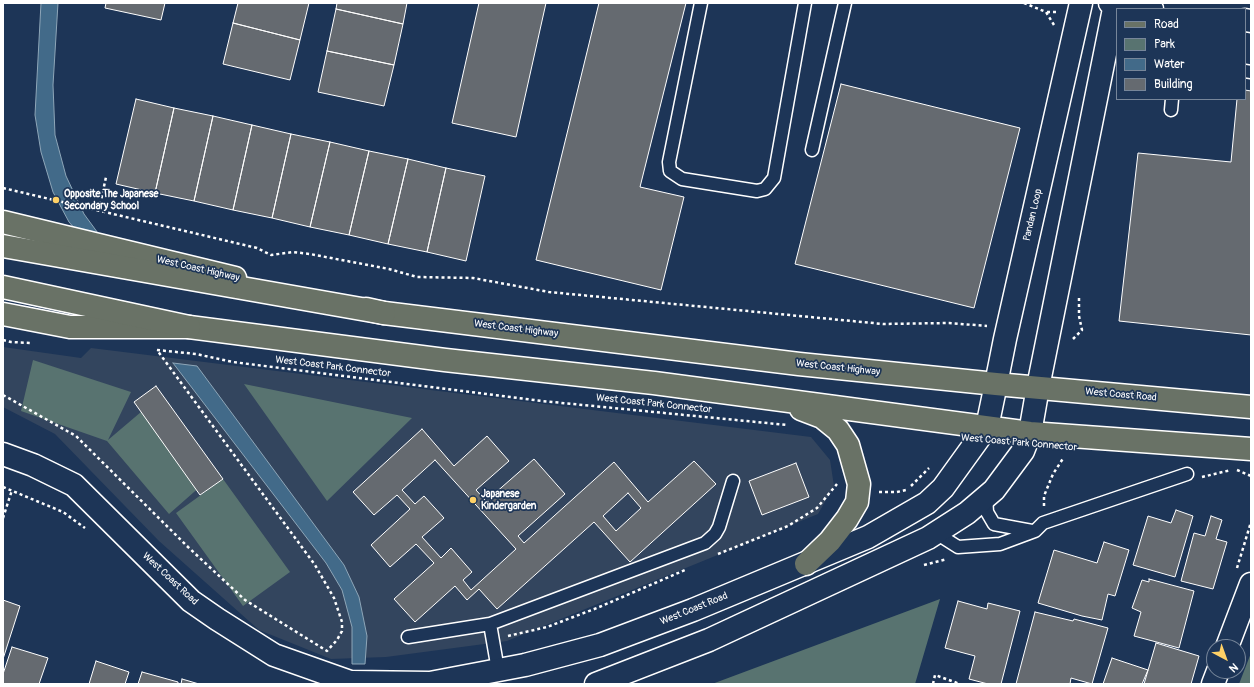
<!DOCTYPE html>
<html>
<head>
<meta charset="utf-8">
<style>
  body { margin:0 }
  #map { position:relative; width:1254px; height:687px; overflow:hidden; background:#1d3557; font-family:Pangolin,sans-serif }
  canvas { display:block }
  .frame { position:absolute; inset:0; border:4px solid #fff; pointer-events:none }
  .legend { position:absolute; left:1116px; top:8px; width:130px; height:92px; box-sizing:border-box; background:#1d3557; border:1px solid #77869a; margin:0; padding:5px 7px; list-style:none; font-size:12px; color:#fff }
  .legend li { display:flex; align-items:center; gap:8px; height:20px }
  .legend b { width:20px; border:1px solid #77869a }
  .north { position:absolute; left:1206px; top:639px; width:40px; height:40px; box-sizing:border-box; background:#1d3557; border:1px solid #77869a; border-radius:50%; rotate:139deg; font-size:11px; font-weight:700; line-height:16px; text-align:center; color:#fff }
  .north::after { content:''; display:block; margin:auto; width:14px; height:18px; background:#ffd166; clip-path:polygon(50% 0,100% 100%,50% 72%,0 100%) }
</style>
</head>
<body>
<div id="map">
<canvas width="1254" height="687"></canvas>
<div class="frame"></div>
<ul class="legend">
<li><b style="height:5px;background:#697266"></b>Road</li>
<li><b style="height:11px;background:#587370"></b>Park</li>
<li><b style="height:11px;background:#426a89"></b>Water</li>
<li><b style="height:11px;background:#656a70"></b>Building</li>
</ul>
<div class="north">N</div>
</div>
<script>
const c = document.querySelector('canvas').getContext('2d');
c.lineJoin = 'round';
function paint(path, color) {
  c.fillStyle = color;
  c.fill(path, 'evenodd');
}
function poly(rows) {
  const path = new Path2D();
  for (const r of rows) {
    path.moveTo(r[0], r[1]);
    for (let i = 2; i < r.length; i += 2) path.lineTo(r[i], r[i + 1]);
  }
  return path;
}
function stroke(path, color, width, dash) {
  c.strokeStyle = color;
  c.lineWidth = width;
  c.lineCap = dash ? 'butt' : 'round';
  c.setLineDash(dash || []);
  c.stroke(path);
}
function write(font, color, halo, rows, align = 'center') {
  c.font = font + ' Pangolin,sans-serif';
  c.lineWidth = 3.5;
  c.setLineDash([]);
  c.textBaseline = 'middle';
  c.strokeStyle = halo;
  c.fillStyle = color;
  for (const [text, x, y, turn = 0] of rows) {
    c.save();
    c.translate(x, y);
    c.rotate((+turn || 0) * Math.PI / 180);
    c.textAlign = isNaN(turn) ? turn : align;
    if (halo) c.strokeText(text, 0, 0);
    c.fillText(text, 0, 0);
    c.restore();
  }
}
paint(poly([
  [3,347,81,358,91,348,811,437,830,460,834,486,818,514,507,641,386,657,331,659,259,630,159,541,55,434,3,407]
]), '#33455e');
paint(poly([
  [33,360,131,392,108,440,141,412,202,485,169,514,107,441,21,411],
  [244,384,412,418,327,501],
  [223,479,290,572,243,606,176,513],
  [940,599,915,684,712,684],
  [1251,653,1251,684,1239,684]
]), '#587370');
const water = poly([
  [41,3,58,3,53,85,55,135,66,176,84,214,103,240,83,238,69,222,53,192,41,152,35,115,41,3],
  [173,363,197,366,344,565,359,597,367,636,365,664,352,664,352,627,342,590,326,563,173,363]
]);
paint(water, '#426a89');
stroke(water, '#8ea6b8', 1);
const building = poly([
  [106,3,165,3,161,20,105,8,106,3],
  [238,3,309,3,300,40,233,23,238,3],
  [337,3,407,3,403,24,336,9,337,3],
  [479,3,546,3,516,137,452,123,479,3],
  [599,3,686,3,640,187,684,197,661,290,536,260,599,3],
  [336,9,403,24,394,65,327,51,336,9],
  [233,23,300,40,290,80,223,64,233,23],
  [327,51,394,65,384,106,318,92,327,51],
  [841,84,1020,128,974,308,795,264,841,84],
  [1245,90,1251,91,1251,335,1119,321,1138,153,1231,162,1237,99,1245,99,1245,90],
  [136,99,174,108,155,193,116,184,136,99],
  [174,108,213,116,194,201,155,193,174,108],
  [213,116,252,125,233,210,194,201,213,116],
  [252,125,291,134,272,218,233,210,252,125],
  [291,134,330,142,310,227,272,218,291,134],
  [330,142,369,151,349,235,310,227,330,142],
  [369,151,408,159,388,244,349,235,369,151],
  [408,159,446,168,427,252,388,244,408,159],
  [446,168,485,176,466,261,427,252,446,168],
  [156,386,223,479,200,495,134,402,156,386],
  [422,429,454,466,487,436,509,461,476,490,486,501,534,459,565,494,518,536,524,543,614,462,648,502,694,461,716,484,630,562,594,522,497,609,479,589,467,600,455,586,415,622,394,599,434,563,416,544,390,567,371,545,410,509,397,495,374,515,353,492,422,429],
  [435,460,516,549,471,590,463,580,472,572,451,548,441,558,422,537,444,518,424,496,415,504,402,490,435,460],
  [628,493,641,508,616,531,603,516,628,493],
  [796,463,809,497,762,515,749,481,796,463],
  [1176,510,1193,516,1175,577,1133,565,1148,516,1171,523,1176,510],
  [1211,516,1222,520,1216,539,1227,542,1213,589,1181,581,1194,533,1205,536,1211,516],
  [1104,542,1129,550,1115,596,1108,594,1102,620,1082,616,1038,603,1054,550,1097,563,1104,542],
  [1149,579,1194,591,1179,648,1134,636,1141,612,1132,608,1142,580,1149,582,1149,579],
  [3,600,20,606,3,659,3,600],
  [958,601,987,609,988,603,1020,611,1001,684,988,684,969,679,975,656,945,648,958,601],
  [1035,612,1073,621,1074,619,1108,628,1092,684,1071,678,1070,684,1016,684,1035,612],
  [1156,643,1199,656,1191,684,1144,684,1156,643],
  [12,647,48,658,39,684,3,684,3,674,12,647],
  [1112,658,1148,670,1142,684,1103,684,1112,658],
  [96,661,129,672,125,684,89,684,96,661],
  [142,672,178,682,178,684,138,684,142,672],
  [182,679,199,684,181,684,182,679]
]);
paint(building, '#656a70');
stroke(building, '#fff', 1);
const service = poly([
  [701,3,669,162,670,171,682,179,757,191,765,189,774,178,805,3],
  [1245,71,1251,72],
  [1171,110,1172,99],
  [812,150,845,3],
  [986,497,987,512,994,524,1032,531],
  [936,533,958,547,1000,544,1035,531,1043,523,1187,474],
  [490,624,498,670],
  [408,637,490,624,705,543,715,534,719,527,733,481]
]);
const minor = poly([
  [1110,3,1152,9],
  [1245,20,1251,21],
  [996,384,1005,339,1081,3],
  [1038,387,1115,4],
  [1227,647,1251,584],
  [1213,684,1218,671]
]);
const tertiary = poly([
  [3,454,33,465,74,485,191,601,217,619,274,655,356,684],
  [352,682,430,683,525,665,600,645,693,610,868,537,927,503,943,488,987,427,996,384],
  [596,684,709,640,928,538,967,513,994,490,1023,451,1030,433,1038,387]
]);
const primary = poly([
  [3,222,235,278],
  [366,309,384,313,799,364,996,384,1251,407],
  [3,314,70,327,189,327,445,360,654,383,1030,433,1251,449],
  [801,409,822,417,838,430,848,445,859,484,857,502,847,519,830,541,806,564]
]);
const trunk = poly([
  [3,246,384,313],
  [3,287,189,327]
]);
stroke(service, '#fff', 15);
stroke(minor, '#fff', 25);
stroke(tertiary, '#fff', 25);
stroke(primary, '#fff', 25);
stroke(trunk, '#fff', 25);
stroke(poly([
  [1024,3,1046,12,1054,25],
  [1047,12,1058,12],
  [3,188,257,248,271,255,293,252,310,254,389,269,417,277,473,278,549,292,883,324,949,323,987,326],
  [99,210,106,177],
  [1073,339,1082,330,1079,316,1079,295],
  [3,340,11,342,31,343],
  [157,350,196,354,233,362,542,401,787,425],
  [3,395,76,436,188,547,245,600,327,651,337,640,342,631,342,622,334,598,315,565,157,350],
  [1237,470,1251,476],
  [1202,477,1231,470],
  [911,486,929,468],
  [3,487,63,512,85,528],
  [879,492,897,492,906,490],
  [1044,506,1044,496,1053,474,1064,457],
  [3,518,12,490],
  [718,554,788,526,817,508,837,484],
  [924,565,947,559],
  [1237,568,1251,522],
  [508,636,547,627,597,608,685,570],
  [1239,672,1243,662],
  [933,684,935,675,960,684]
]), '#fff', 2.5, [3, 3]);
stroke(service, '#1d3557', 12);
stroke(minor, '#1d3557', 22);
stroke(tertiary, '#1d3557', 22);
stroke(primary, '#697266', 22);
stroke(trunk, '#697266', 22);
for (const [x, y, r, color] of [
  [56,200,4,"#ffd166"],
  [473,500,4,"#ffd166"]
]) {
  const dot = new Path2D();
  dot.arc(x, y, r, 0, 2 * Math.PI);
  c.fillStyle = color;
  c.fill(dot);
  stroke(dot, '#1d3557', 1.5);
}
write('bold 10px', '#fff', '#1d3557', [
  ["Opposite The Japanese",64,194],
  ["Secondary School",64,206],
  ["Japanese",481,494],
  ["Kindergarden",481,506]
], 'left');
write('10px', '#fff', '#1d3557', [
  ["Pandan Loop",1033,215,-77],
  ["West Coast Highway",198,269,13],
  ["West Coast Highway",516,329,7],
  ["West Coast Park Connector",333,367,7],
  ["West Coast Highway",838,368,6],
  ["West Coast Road",1121,395,5],
  ["West Coast Park Connector",654,404,6],
  ["West Coast Park Connector",1019,443,5],
  ["West Coast Road",170,579,43],
  ["West Coast Road",694,609,-22]
]);
</script>
</body>
</html>
